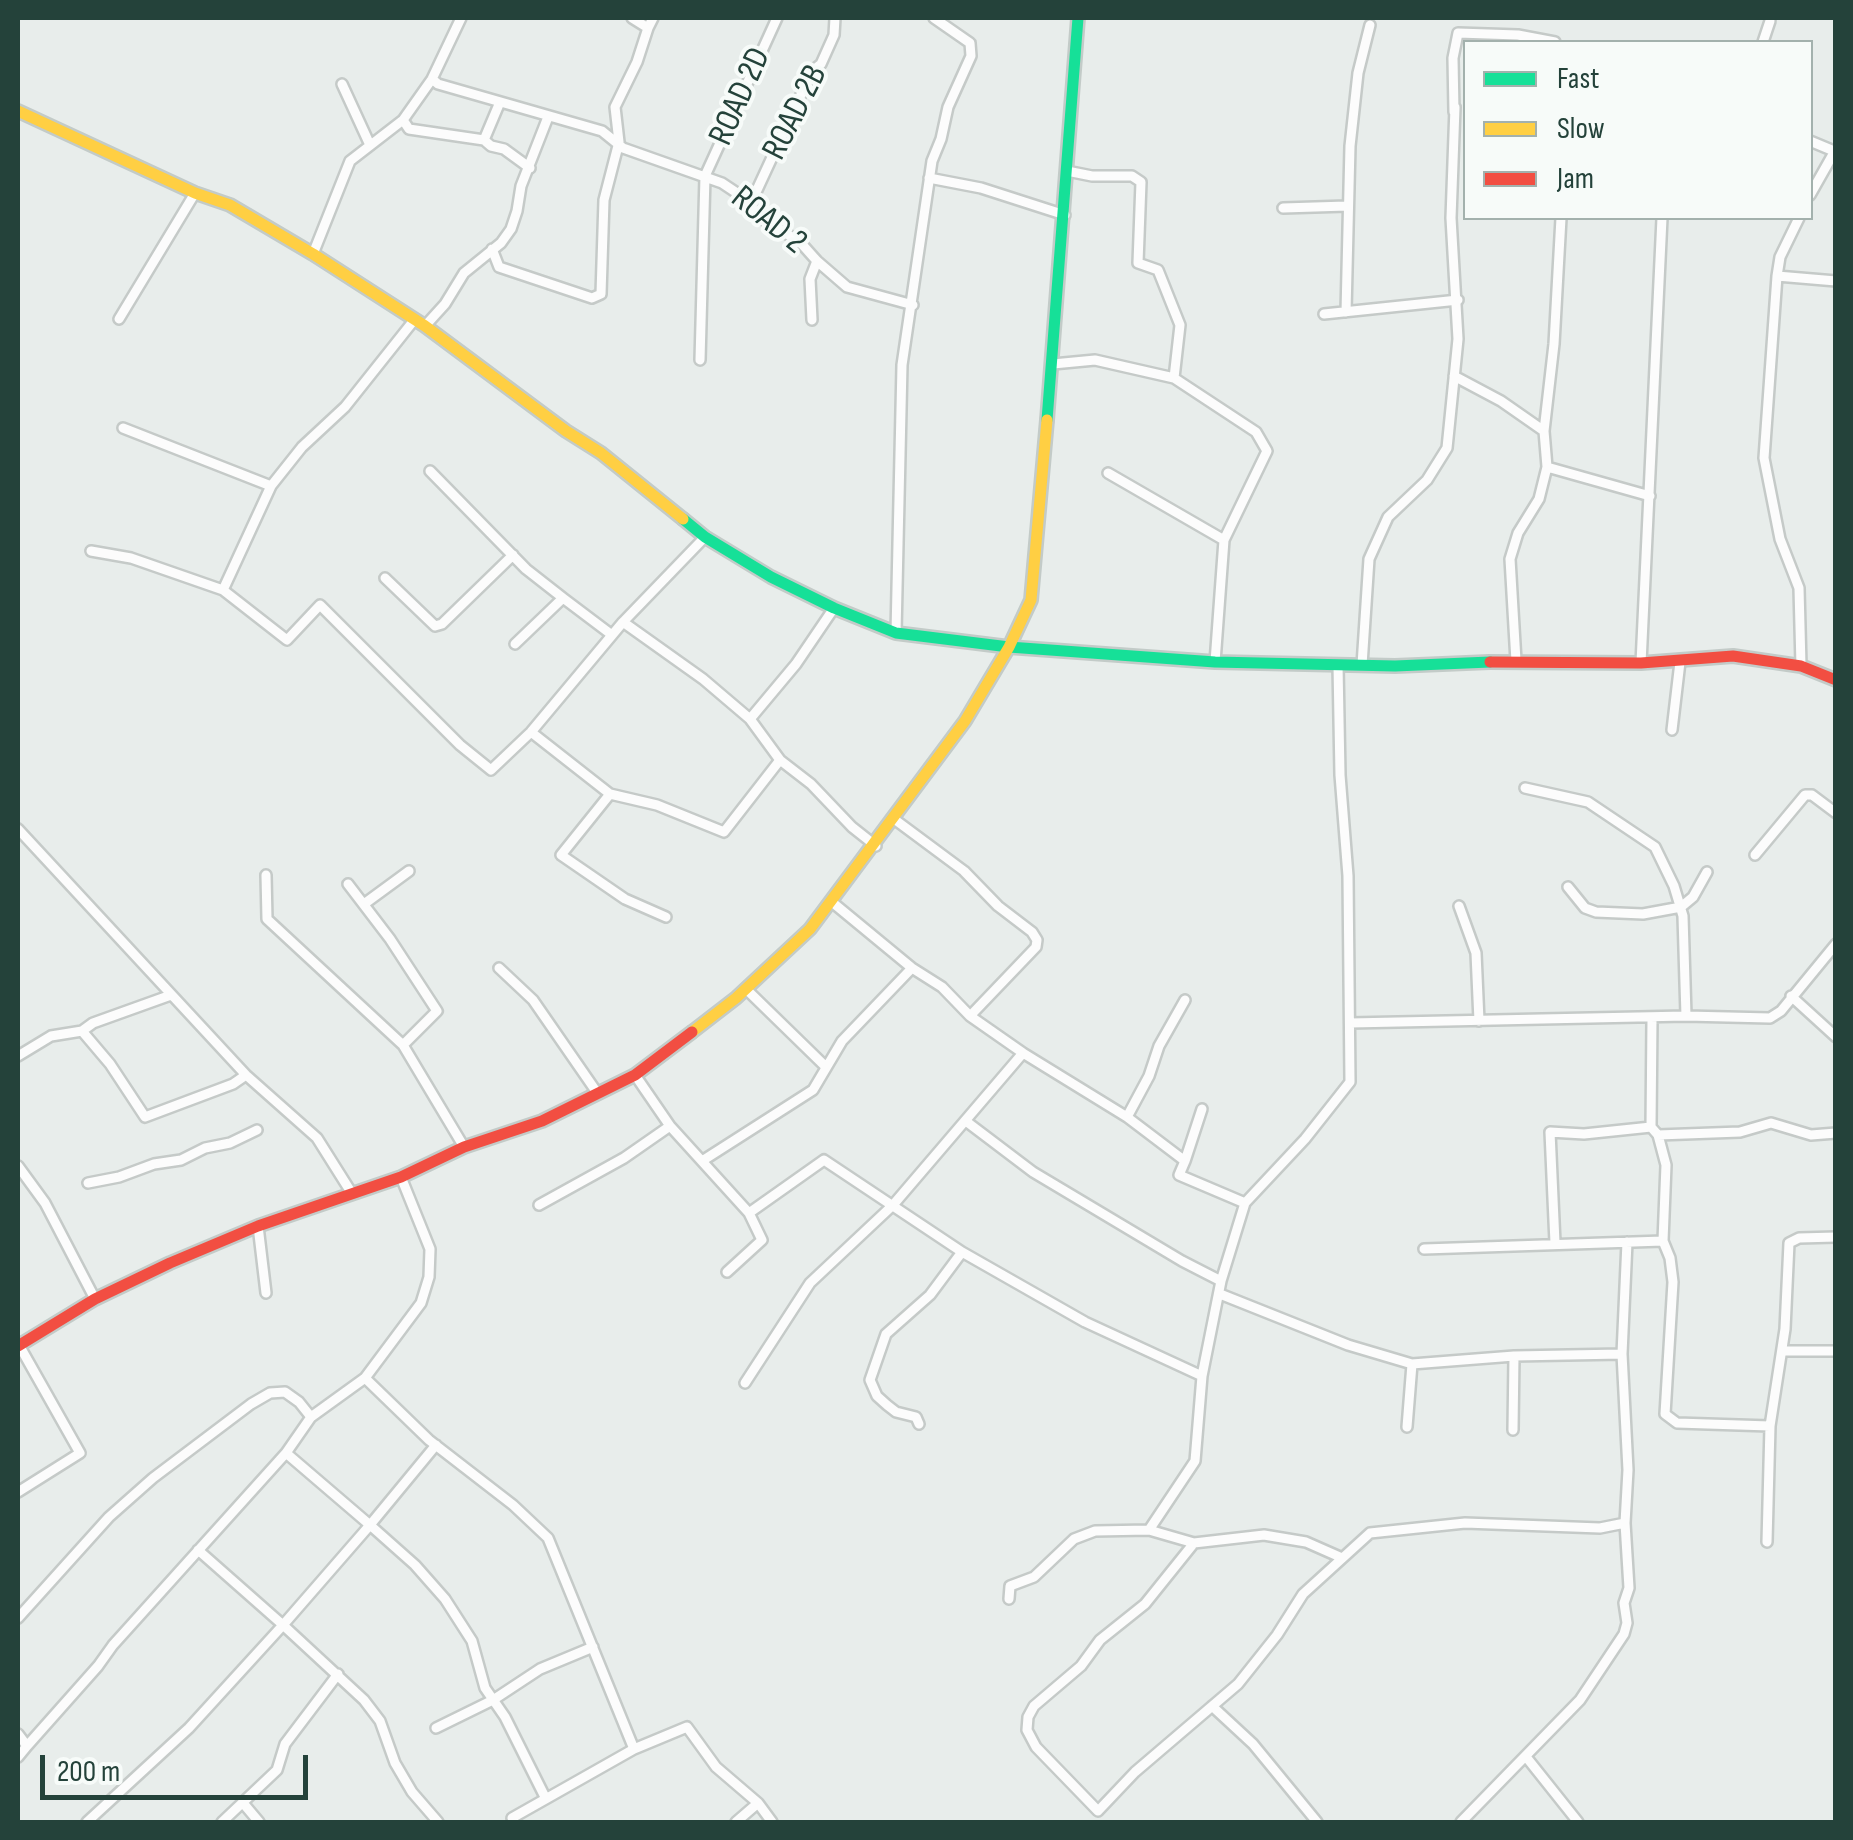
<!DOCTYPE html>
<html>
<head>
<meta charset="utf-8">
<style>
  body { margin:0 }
  #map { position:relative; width:1853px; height:1840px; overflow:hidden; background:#e8edeb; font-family:"Sofia Sans Condensed",sans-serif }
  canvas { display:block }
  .frame { position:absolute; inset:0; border:20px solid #24423a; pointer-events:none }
  .legend { position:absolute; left:1463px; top:40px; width:350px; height:180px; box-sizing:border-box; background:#f7fbf9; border:2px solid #a3b1ad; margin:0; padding:12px 18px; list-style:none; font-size:30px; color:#24423a }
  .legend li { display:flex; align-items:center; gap:20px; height:50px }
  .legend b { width:50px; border:2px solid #a3b1ad }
  .scale { position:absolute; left:40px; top:1755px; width:268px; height:45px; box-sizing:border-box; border:5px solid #24423a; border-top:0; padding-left:12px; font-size:30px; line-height:35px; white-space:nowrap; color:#24423a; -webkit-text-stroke:8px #f7fbf9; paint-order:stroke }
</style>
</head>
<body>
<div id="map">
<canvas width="1853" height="1840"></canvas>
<div class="frame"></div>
<ul class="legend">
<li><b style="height:12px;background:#16e098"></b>Fast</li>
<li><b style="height:12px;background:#ffcf43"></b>Slow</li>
<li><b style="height:12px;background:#f24e42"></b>Jam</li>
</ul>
<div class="scale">200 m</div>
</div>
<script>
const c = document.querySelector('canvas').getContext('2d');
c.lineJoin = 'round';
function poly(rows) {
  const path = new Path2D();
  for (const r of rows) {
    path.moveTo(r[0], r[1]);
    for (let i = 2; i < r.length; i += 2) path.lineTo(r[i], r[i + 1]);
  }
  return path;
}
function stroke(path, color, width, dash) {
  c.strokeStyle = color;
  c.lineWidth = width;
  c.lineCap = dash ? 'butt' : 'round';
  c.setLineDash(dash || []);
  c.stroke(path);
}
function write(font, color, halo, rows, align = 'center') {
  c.font = font + ' "Sofia Sans Condensed",sans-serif';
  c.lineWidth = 8;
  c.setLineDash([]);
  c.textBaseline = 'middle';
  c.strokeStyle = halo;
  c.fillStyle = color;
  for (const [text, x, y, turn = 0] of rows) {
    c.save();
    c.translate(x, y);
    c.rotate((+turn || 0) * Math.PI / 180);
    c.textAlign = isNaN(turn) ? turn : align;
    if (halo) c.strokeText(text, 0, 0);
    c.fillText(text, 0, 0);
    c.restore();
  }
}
const street = poly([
  [632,18,648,28,653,18],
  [1763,42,1770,21],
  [432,79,438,84,602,131,623,148,722,183,737,193,764,220,800,242,817,261,847,287,913,305],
  [342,84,370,145],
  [1454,112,1453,58,1458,33,1518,35,1555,42],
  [403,120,432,79,461,18],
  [484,140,500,102],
  [1810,141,1834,151],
  [1067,171,1092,176,1132,176,1141,182,1138,263,1158,270,1180,325,1174,378,1256,432,1267,451,1224,540,1215,662],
  [929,178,981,188,1065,215],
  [1810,195,1836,149],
  [750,205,812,71,821,64,834,35,835,18],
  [1283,208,1347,206],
  [1799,218,1780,257,1777,276,1764,458,1780,539,1799,588,1801,666],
  [492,249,499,267,592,298,601,294,604,200,619,142,615,107,637,62,648,28],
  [313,254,350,161,403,120,409,129,484,140,491,146,504,149,530,168],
  [1777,276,1836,281],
  [1346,312,1350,146,1358,73,1370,25],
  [1324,314,1458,300],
  [119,319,195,193],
  [812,320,810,279,817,261],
  [425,326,445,304,464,273,501,243,511,229,517,211,521,186,548,117],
  [700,360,705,176,777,18],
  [1053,364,1095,360,1174,378],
  [1454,376,1501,401,1544,431],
  [123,428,271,486],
  [1547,467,1650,496],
  [430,471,526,569,563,598],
  [1108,473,1224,540],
  [91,551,131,558,223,590,287,640,320,605,460,745,491,770,531,732,623,622,705,537],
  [385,578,435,626,442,624,513,555],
  [223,590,271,486,302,447,345,407,415,319],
  [623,622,703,679,750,719,780,760,811,784,852,827,876,846],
  [896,633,902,365,932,161,941,139,948,107,971,56,970,43,934,18],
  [515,644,563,598,612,635],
  [1516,661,1510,559,1518,533,1539,499,1547,467,1544,431,1554,344,1561,218],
  [1641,663,1662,218],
  [1338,665,1340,775,1348,876,1350,1082,1305,1139,1245,1203,1221,1281,1202,1376,1195,1461,1149,1530,1194,1543,1264,1535,1306,1542,1340,1557],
  [1362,665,1369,559,1388,517,1427,480,1447,448,1458,339,1451,218,1455,107],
  [750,719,796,664,834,608],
  [1672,730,1680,662],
  [531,732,610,794,657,805,724,832,780,760],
  [1525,788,1588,802,1655,847,1674,886,1683,916,1686,1016],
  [610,794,561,855,625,899,666,917],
  [894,819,964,871,998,906,1032,932,1037,940,1036,947,970,1016],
  [18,829,246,1075,317,1138,351,1192],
  [1755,855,1805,795,1812,795,1836,813],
  [266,875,267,919,403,1045],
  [348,884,390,939,437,1011,403,1045,464,1147],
  [1568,887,1585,908,1596,912,1643,914,1681,907,1693,897,1707,872],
  [364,904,409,871],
  [1459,906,1476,953,1479,1021],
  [499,968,533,1000,598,1094],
  [746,989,826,1067],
  [1791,996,1836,1037],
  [1652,1019,1651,1127,1658,1135,1666,1165,1663,1241,1670,1258,1673,1282,1665,1414,1677,1423,1770,1426],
  [1350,1023,1686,1016,1770,1018,1781,1011,1836,944],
  [82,1031,110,1064,145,1117,233,1084,246,1075],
  [1023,1053,1127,1117,1149,1076,1159,1046,1185,1000],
  [18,1056,51,1036,82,1031,93,1023,171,995],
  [1127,1117,1185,1161,1202,1109],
  [967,1122,1033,1172,1182,1261,1221,1281],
  [670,1126,749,1213],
  [1658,1135,1740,1132,1771,1123,1811,1135,1836,1133],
  [702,1161,813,1090,842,1041,912,968],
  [1185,1161,1179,1175,1245,1203],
  [18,1166,45,1203,95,1299],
  [88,1183,119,1177,154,1164,181,1160,205,1148,230,1143,257,1130],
  [539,1205,624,1158,670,1126,635,1075],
  [258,1226,266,1293],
  [1555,1243,1550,1132,1584,1134,1651,1127],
  [1424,1249,1663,1241],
  [962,1252,1085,1322,1202,1376],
  [727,1272,762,1240,749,1213,824,1160,962,1252,930,1295,886,1334,870,1380,877,1396,887,1405,896,1412,916,1417,919,1424],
  [1220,1294,1348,1345,1412,1364,1514,1356,1622,1354],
  [1782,1351,1836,1351],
  [365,1378,429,1440,513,1505,548,1538,634,1749,687,1727,716,1767,758,1803,736,1822],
  [745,1383,810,1283,893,1205,1023,1053,970,1016,942,987,912,968,832,902],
  [1407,1427,1412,1364],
  [1513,1430,1514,1356],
  [436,1445,370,1525,415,1565,445,1599,472,1641,485,1688,505,1717,545,1797],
  [286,1453,370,1525,283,1625,364,1700,380,1721,395,1763,412,1792,438,1822],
  [18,1492,80,1453,19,1345],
  [1767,1542,1770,1426,1785,1329,1789,1243,1799,1238,1836,1237],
  [1194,1543,1145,1604,1100,1640,1081,1666,1034,1706,1028,1717,1027,1730,1036,1747,1098,1811,1135,1772,1238,1684,1277,1635,1303,1594,1370,1533,1465,1523,1600,1528,1625,1523,1628,1470,1622,1354,1627,1242],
  [1009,1599,1010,1586,1034,1577,1074,1539,1095,1531,1149,1530],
  [18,1618,109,1517,153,1478,251,1404,270,1393,285,1392,299,1402,311,1417],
  [1212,1706,1253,1744,1317,1822],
  [436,1728,493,1700,540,1669,593,1647],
  [18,1734,27,1746,18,1757],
  [27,1746,98,1666,113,1645,286,1453,311,1417,365,1378,421,1303,429,1277,430,1249,401,1177],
  [1527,1758,1578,1822],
  [243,1803,259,1822],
  [758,1803,772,1822],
  [512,1818,634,1749],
  [87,1822,189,1728,283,1625,198,1550],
  [222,1822,277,1770,285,1744,338,1674],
  [1461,1822,1580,1700,1624,1634,1627,1623,1624,1603,1629,1588,1625,1523]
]);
const fast = poly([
  [1047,420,1078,18],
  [683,519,705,537,771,577,834,608,896,633,1009,647,1215,662,1395,666,1490,662]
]);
const slow = poly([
  [18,111,195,193,230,205,313,254,425,326,566,431,601,453,683,519],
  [692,1032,736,998,810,929,965,721,1009,647,1031,600,1047,420]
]);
const jam = poly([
  [1490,662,1641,663,1733,656,1801,666,1836,680],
  [18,1346,95,1299,170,1263,258,1226,401,1177,464,1147,542,1121,635,1075,692,1032]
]);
stroke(street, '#c5cac8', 14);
stroke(fast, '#c3cbc8', 16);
stroke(slow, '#c3cbc8', 16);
stroke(jam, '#c3cbc8', 16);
stroke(street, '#fcfcfc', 9);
stroke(fast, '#16e098', 11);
stroke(slow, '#ffcf43', 11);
stroke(jam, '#f24e42', 11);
write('35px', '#24423a', '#f7fbf9', [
  ["ROAD 2D",741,97,-66],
  ["ROAD 2B",796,113,-63],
  ["ROAD 2",768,221,39]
]);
</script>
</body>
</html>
